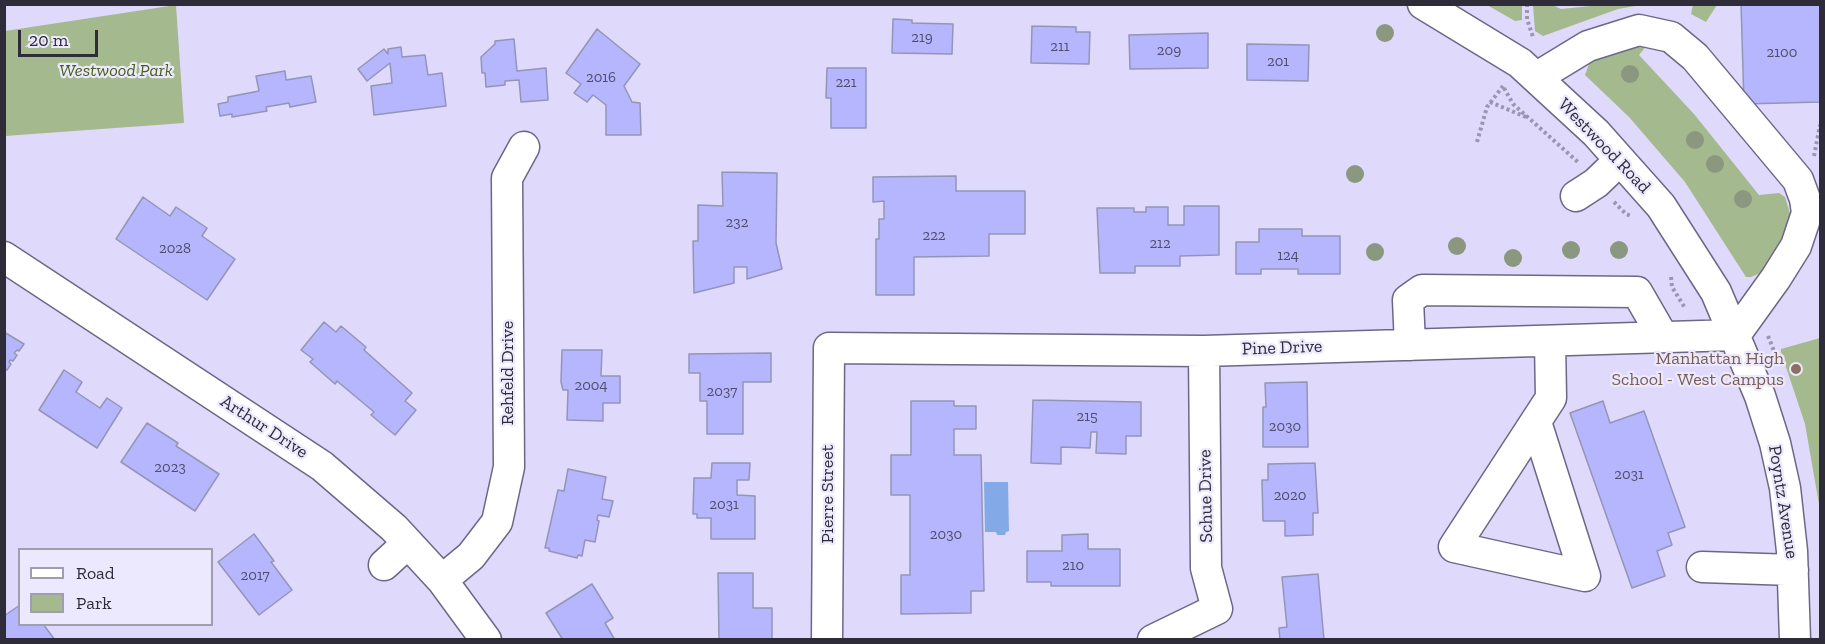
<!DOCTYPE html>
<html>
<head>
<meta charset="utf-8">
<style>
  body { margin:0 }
  #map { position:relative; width:1825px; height:644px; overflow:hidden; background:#dfd9fc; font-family:"Zilla Slab",serif }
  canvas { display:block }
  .frame { position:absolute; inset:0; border:6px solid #2e2c39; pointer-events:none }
  .legend { position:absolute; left:18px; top:548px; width:195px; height:78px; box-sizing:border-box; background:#ece8fd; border:2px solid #a09daf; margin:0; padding:8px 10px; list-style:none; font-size:18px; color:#2e2c39 }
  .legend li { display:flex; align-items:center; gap:12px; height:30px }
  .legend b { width:30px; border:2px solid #a09daf }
  .scale { position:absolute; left:18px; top:30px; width:80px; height:27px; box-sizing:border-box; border:3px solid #2e2c39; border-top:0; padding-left:8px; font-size:18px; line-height:21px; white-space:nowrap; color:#2e2c39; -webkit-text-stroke:4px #ece8fd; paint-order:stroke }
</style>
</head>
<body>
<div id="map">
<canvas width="1825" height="644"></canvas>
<div class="frame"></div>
<ul class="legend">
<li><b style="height:8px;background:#fff"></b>Road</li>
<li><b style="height:16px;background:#a5b98e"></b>Park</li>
</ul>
<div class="scale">20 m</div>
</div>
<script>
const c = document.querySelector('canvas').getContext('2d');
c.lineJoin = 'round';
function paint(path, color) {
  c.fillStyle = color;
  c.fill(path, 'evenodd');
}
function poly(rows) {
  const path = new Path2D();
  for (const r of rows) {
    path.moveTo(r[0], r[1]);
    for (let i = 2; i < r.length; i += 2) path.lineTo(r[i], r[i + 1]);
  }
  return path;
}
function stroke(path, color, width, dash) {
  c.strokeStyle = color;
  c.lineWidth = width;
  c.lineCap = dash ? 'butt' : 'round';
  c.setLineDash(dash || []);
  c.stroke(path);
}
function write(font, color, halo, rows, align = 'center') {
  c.font = font + ' "Zilla Slab",serif';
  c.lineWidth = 4.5;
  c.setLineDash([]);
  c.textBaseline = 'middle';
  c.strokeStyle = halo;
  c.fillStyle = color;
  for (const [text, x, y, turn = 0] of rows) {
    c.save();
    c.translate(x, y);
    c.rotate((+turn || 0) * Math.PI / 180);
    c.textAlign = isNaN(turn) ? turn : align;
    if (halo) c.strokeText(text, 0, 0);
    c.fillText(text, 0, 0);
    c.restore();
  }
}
paint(poly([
  [1693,4,1717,4,1717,5,1706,22,1691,14],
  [176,5,184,123,5,136,5,31],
  [1487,5,1522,5,1522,20,1515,21],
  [1601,5,1641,5,1618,9,1543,36,1535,31,1533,5,1552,5,1561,9],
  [1635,45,1647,45,1639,55,1694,114,1759,195,1779,193,1785,197,1792,220,1786,238,1769,264,1758,274,1751,277,1746,277,1685,182,1629,117,1585,75,1589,64,1598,58],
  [1820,338,1820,510,1805,424,1781,352,1781,349]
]), '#a5b98e');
paint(poly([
  [984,482,1008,482,1009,531,1006,532,1005,535,997,535,996,532,985,532]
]), '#83a9e6');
const building = poly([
  [1741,4,1820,4,1820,102,1744,104,1741,4],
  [893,19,912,20,912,23,953,24,952,54,892,53,893,19],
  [1032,26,1076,27,1076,32,1090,32,1089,64,1031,63,1032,26],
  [597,29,640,64,624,86,632,102,640,103,641,135,606,135,606,105,593,95,587,102,574,93,581,84,566,73,597,29],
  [1208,33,1208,68,1130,69,1129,35,1208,33],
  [514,39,517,71,546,68,548,100,521,102,519,80,505,81,505,85,486,87,485,73,482,73,481,57,495,44,495,41,514,39],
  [1247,44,1309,45,1308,81,1247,80,1247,44],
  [401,47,402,57,425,55,428,75,442,73,446,106,374,115,371,86,392,83,390,63,367,81,358,69,384,49,388,54,388,49,401,47],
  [827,68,866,68,866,128,831,128,831,98,826,98,827,68],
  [285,71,286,80,311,76,316,102,290,107,289,103,266,107,267,111,232,117,232,114,220,116,218,104,228,102,228,97,259,91,256,76,285,71],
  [722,172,777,173,776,243,782,269,747,279,747,267,734,267,734,283,694,293,693,241,698,241,698,205,723,206,722,172],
  [956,176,956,191,1025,191,1025,234,989,234,989,256,914,257,914,295,876,295,876,239,879,239,879,219,884,219,884,201,873,202,873,177,956,176],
  [143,197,170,216,176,207,207,228,202,236,235,259,207,300,116,239,143,197],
  [1184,206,1219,206,1219,255,1180,256,1180,266,1135,266,1135,273,1100,273,1097,208,1134,208,1134,212,1146,212,1146,207,1168,207,1168,225,1184,225,1184,206],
  [1259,229,1302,229,1302,236,1340,236,1340,274,1298,274,1298,269,1261,269,1261,274,1236,274,1236,242,1259,242,1259,229],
  [324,322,336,332,341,326,366,347,364,350,412,393,405,401,416,410,395,435,371,415,374,412,337,381,335,384,310,362,313,359,301,350,324,322],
  [4,332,24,344,19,351,17,350,14,353,17,355,13,361,10,360,9,362,11,364,7,370,4,369,4,332],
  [562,350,602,350,601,376,620,376,620,403,603,403,603,421,567,420,568,390,563,390,561,382,562,350],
  [771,353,771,382,743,382,743,434,707,434,707,401,700,401,700,373,689,373,689,354,771,353],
  [64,370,82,382,76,392,100,408,107,398,122,408,97,448,39,410,64,370],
  [1307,382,1308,447,1263,447,1263,407,1266,407,1265,383,1307,382],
  [1033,400,1141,402,1141,436,1126,436,1126,454,1096,453,1097,432,1091,432,1090,448,1061,447,1061,464,1031,463,1033,400],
  [911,401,954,401,954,406,976,406,976,429,954,429,954,455,981,455,984,591,971,591,971,613,901,614,901,575,910,575,910,495,891,495,891,455,911,455,911,401],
  [1603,401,1610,423,1644,411,1685,527,1668,533,1672,545,1657,551,1665,576,1632,588,1570,413,1603,401],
  [147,423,178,443,176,446,219,474,195,511,121,462,147,423],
  [712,463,750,463,749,480,737,480,737,495,755,496,755,539,711,539,711,518,697,518,697,514,693,514,694,478,711,478,712,463],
  [1315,463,1318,513,1313,513,1313,535,1285,536,1285,521,1263,521,1262,480,1268,480,1268,464,1315,463],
  [568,469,606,477,602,499,613,501,609,517,598,515,597,520,599,521,595,542,585,540,582,556,578,555,577,558,549,551,549,548,545,548,558,490,564,491,568,469],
  [254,534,274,561,271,562,292,590,259,615,218,562,254,534],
  [1088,534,1088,549,1120,549,1120,586,1051,586,1051,582,1027,582,1027,551,1062,551,1062,535,1088,534],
  [718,573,753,573,753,608,772,608,772,640,719,640,718,573],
  [1318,574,1324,640,1280,640,1279,628,1287,627,1282,577,1318,574],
  [592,584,613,618,605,623,615,640,563,640,546,613,592,584],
  [20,605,20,624,43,624,55,640,4,640,4,616,20,605]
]);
paint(building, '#b5b6fd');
stroke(building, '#9495b6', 1.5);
const minor = poly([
  [1423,4,1520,63,1596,133,1661,206,1716,292,1760,396,1775,443,1785,488,1792,551,1795,640],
  [1537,77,1588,46,1639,30,1671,37,1695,57,1798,180,1805,199,1807,213,1796,246,1776,278,1735,335],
  [1576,196,1596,183,1620,160],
  [4,257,322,466,394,528,442,580,486,640],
  [1410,345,1408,300,1422,290,1637,292,1663,337],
  [1536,422,1585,576,1454,547,1551,398,1550,341],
  [384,565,408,543],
  [1702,567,1793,570],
  [442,580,471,556,497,522,509,467,507,178,524,147],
  [827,640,829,348,1204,351,1735,335],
  [1153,640,1217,609,1206,568,1204,351]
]);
stroke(minor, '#6d6786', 33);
stroke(poly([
  [1527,4,1527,19,1533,37],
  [1504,88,1513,104,1579,163],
  [1490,102,1526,117],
  [1477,142,1487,107,1503,86],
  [1814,156,1820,125],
  [1614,202,1626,214,1631,216],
  [1671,277,1672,287,1685,308],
  [1768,336,1774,351]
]), '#9a95b0', 4, [3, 3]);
stroke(minor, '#fff', 30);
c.fillStyle = '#8b977f';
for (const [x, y] of [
  [1385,33],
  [1630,74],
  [1695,140],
  [1715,164],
  [1355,174],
  [1743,199],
  [1457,246],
  [1571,250],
  [1619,250],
  [1375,252],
  [1513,258]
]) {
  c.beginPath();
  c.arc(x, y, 9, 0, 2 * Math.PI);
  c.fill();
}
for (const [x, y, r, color] of [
  [1796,369,6,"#8d6e63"]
]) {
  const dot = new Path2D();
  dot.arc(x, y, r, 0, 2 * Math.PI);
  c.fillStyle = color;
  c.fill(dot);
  stroke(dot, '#ece8fd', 2);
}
write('15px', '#504e6a', null, [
  ["219",922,38],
  ["211",1060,47],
  ["209",1169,51],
  ["2100",1782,53],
  ["201",1278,62],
  ["2016",601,78],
  ["221",846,83],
  ["232",737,223],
  ["222",934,236],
  ["212",1160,244],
  ["2028",175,249],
  ["124",1288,256],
  ["2004",591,386],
  ["2037",722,392],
  ["215",1087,417],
  ["2030",1285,427],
  ["2023",170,468],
  ["2031",1629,475],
  ["2020",1290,496],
  ["2031",724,505],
  ["2030",946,535],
  ["210",1073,566],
  ["2017",255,576]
]);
write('italic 18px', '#476119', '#ece8fd', [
  ["Westwood Park",116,71]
]);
write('18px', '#2e2c39', '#ece8fd', [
  ["Westwood Road",1604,146,46],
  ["Pine Drive",1282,348,-2],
  ["Rehfeld Drive",508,373,-90],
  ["Arthur Drive",264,427,33],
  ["Pierre Street",828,494,-90],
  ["Schue Drive",1206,496,-91],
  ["Poyntz Avenue",1783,502,81]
]);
write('18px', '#785e54', '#ece8fd', [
  ["Manhattan High",1784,359],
  ["School - West Campus",1784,380]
], 'right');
</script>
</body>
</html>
